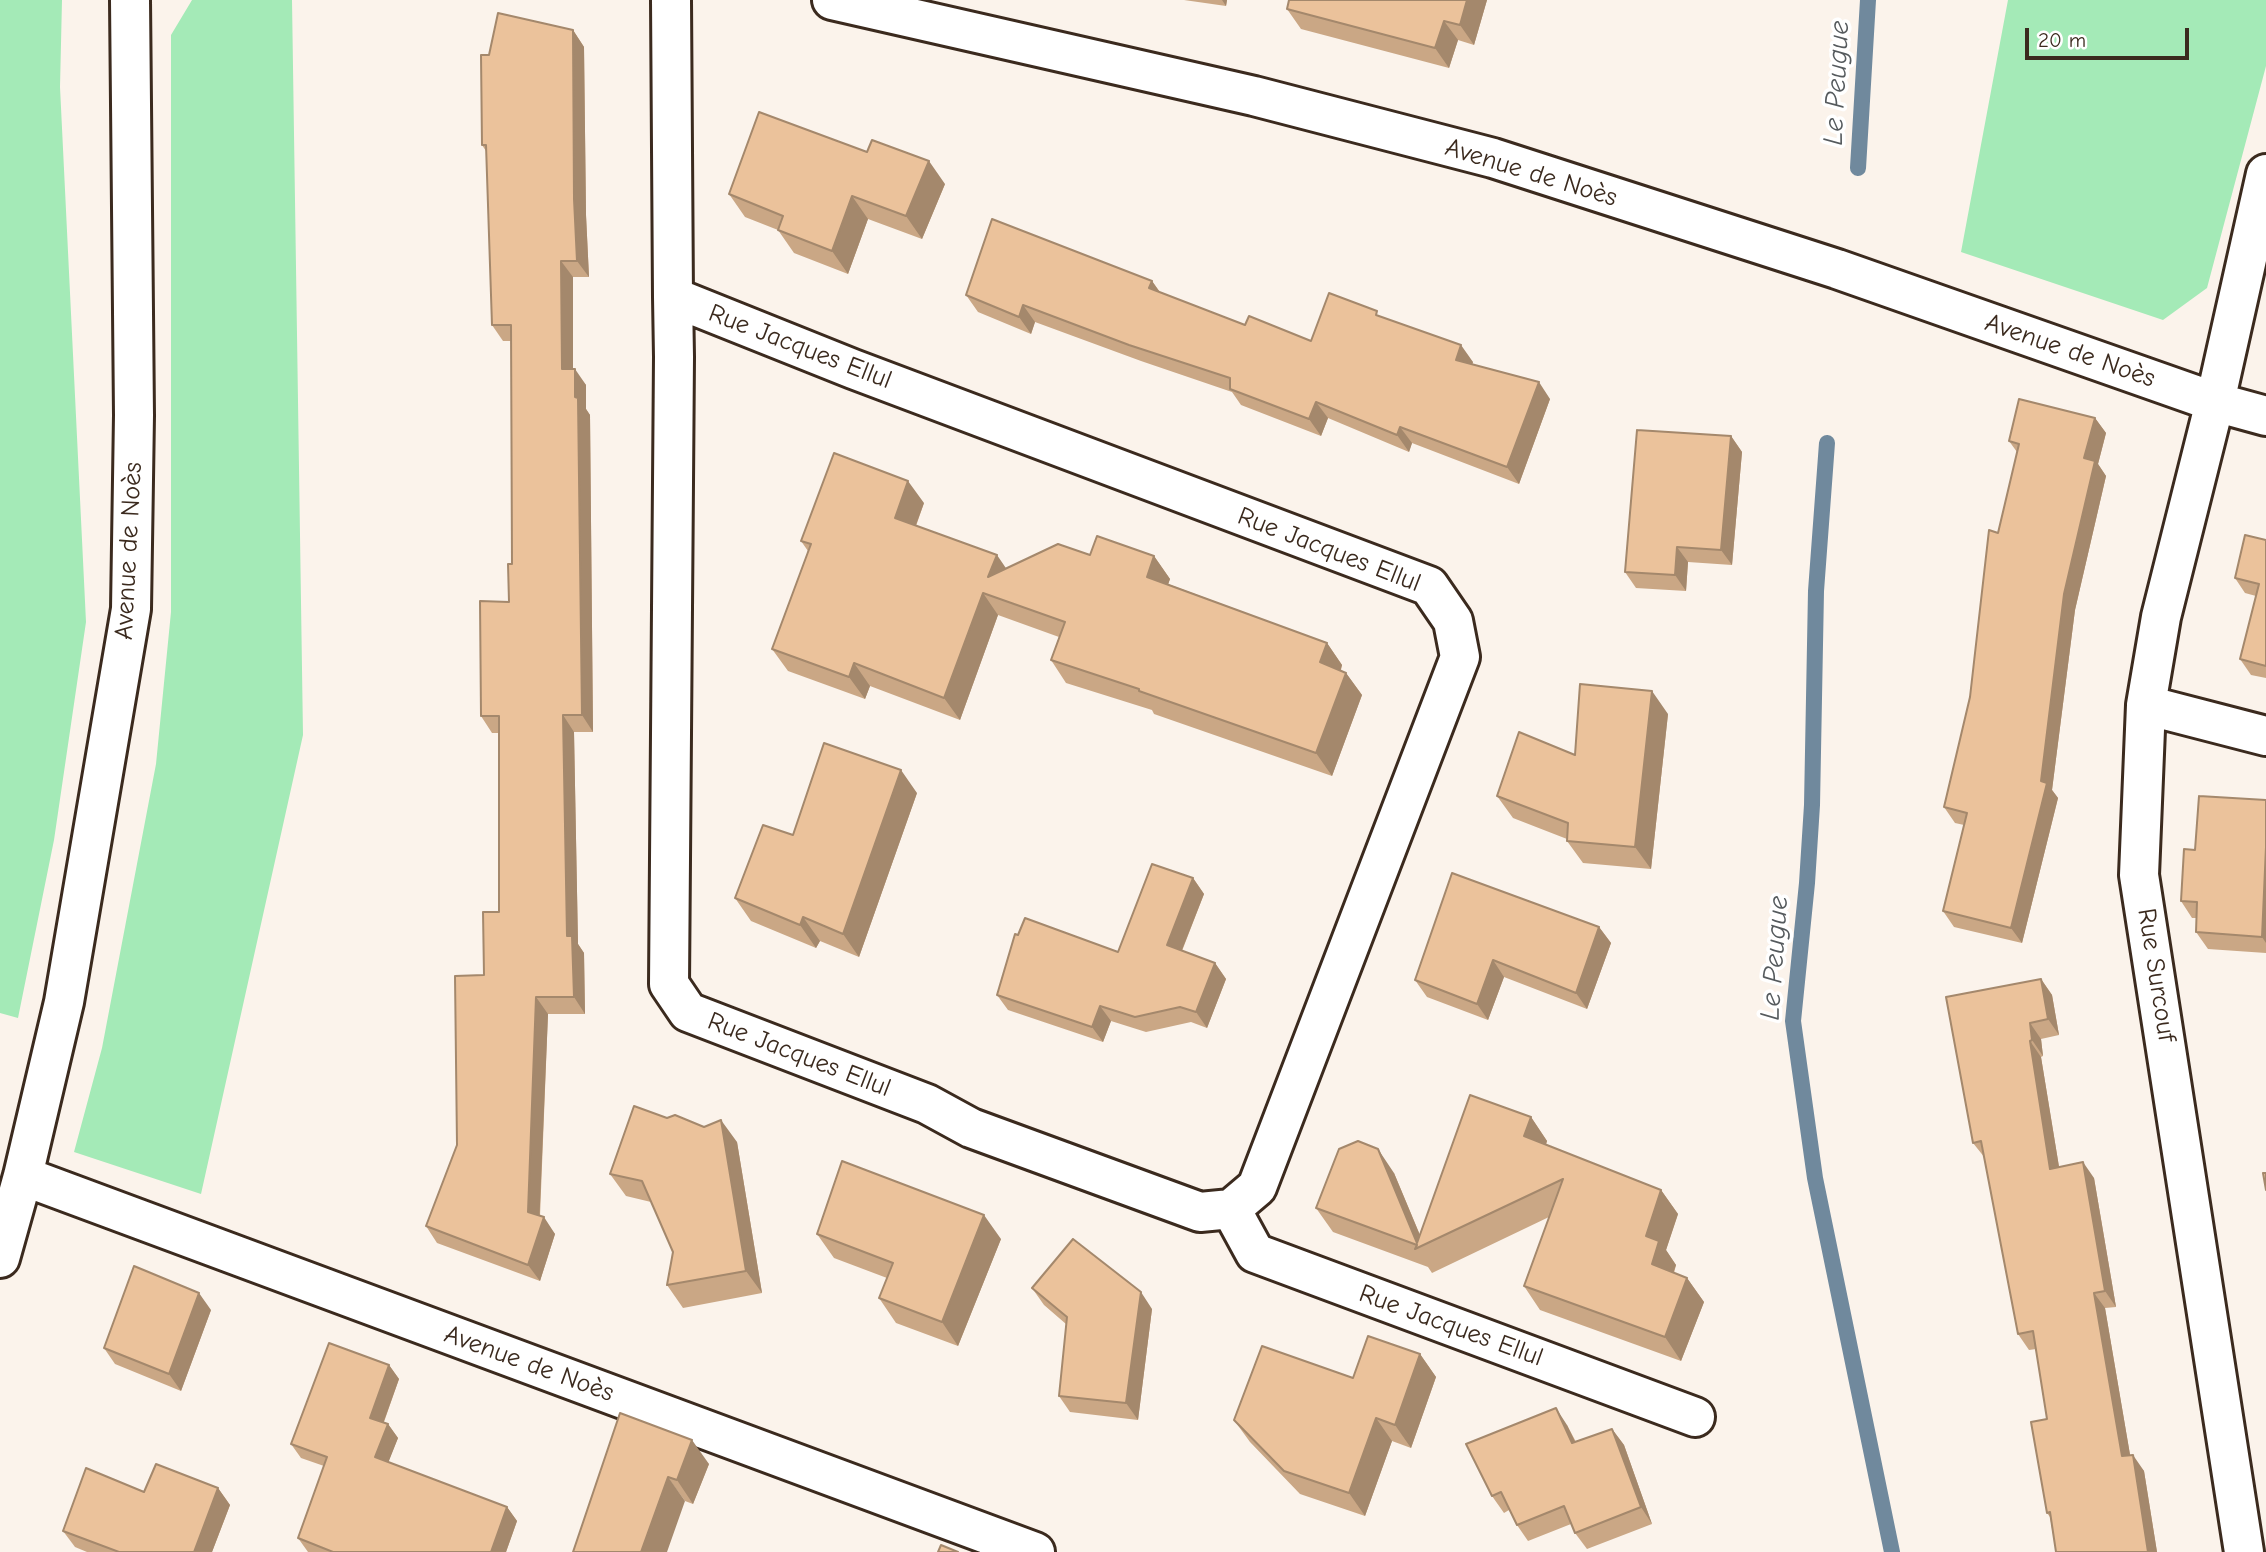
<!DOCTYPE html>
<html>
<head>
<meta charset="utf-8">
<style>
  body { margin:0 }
  #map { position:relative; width:2266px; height:1552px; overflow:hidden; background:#fbf3eb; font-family:"Comic Neue",sans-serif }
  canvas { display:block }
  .scale { position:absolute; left:2025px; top:28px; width:164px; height:32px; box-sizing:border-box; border:4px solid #3b2a1e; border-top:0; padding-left:9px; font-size:21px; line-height:24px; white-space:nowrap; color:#3b2a1e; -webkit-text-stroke:5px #fff; paint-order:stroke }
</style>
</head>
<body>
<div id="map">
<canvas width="2266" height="1552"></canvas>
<div class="scale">20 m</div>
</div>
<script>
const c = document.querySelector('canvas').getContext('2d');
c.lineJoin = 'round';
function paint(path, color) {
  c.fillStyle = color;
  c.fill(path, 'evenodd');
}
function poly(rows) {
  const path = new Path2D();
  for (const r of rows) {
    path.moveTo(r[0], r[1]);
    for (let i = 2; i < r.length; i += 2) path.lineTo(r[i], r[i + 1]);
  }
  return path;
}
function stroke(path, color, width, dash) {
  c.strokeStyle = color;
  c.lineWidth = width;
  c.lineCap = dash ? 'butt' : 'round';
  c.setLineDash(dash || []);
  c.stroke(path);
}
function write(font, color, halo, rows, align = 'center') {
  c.font = font + ' "Comic Neue",sans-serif';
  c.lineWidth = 7;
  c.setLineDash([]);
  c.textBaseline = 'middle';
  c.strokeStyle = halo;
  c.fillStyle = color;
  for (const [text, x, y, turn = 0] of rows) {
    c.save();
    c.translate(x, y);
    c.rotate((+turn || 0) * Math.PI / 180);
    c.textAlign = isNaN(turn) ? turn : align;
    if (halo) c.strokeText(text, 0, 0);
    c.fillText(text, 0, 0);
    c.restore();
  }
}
paint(poly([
  [0,0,62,0,60,87,86,622,54,840,18,1018,0,1013],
  [192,0,292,0,303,735,201,1194,74,1152,102,1048,156,764,171,612,171,35],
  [2008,0,2266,0,2266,66,2207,288,2163,320,1961,252]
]), '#a4eab7');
stroke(poly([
  [1858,168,1868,0],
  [1827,443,1816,591,1812,805,1807,883,1793,1021,1815,1178,1892,1552]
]), '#70899d', 16);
const street = poly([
  [671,0,673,297,674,357,669,984,688,1012,927,1104,971,1128,1200,1212,1231,1209,1257,1187,1460,657,1453,621,1429,586,853,369,673,297],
  [832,0,1254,96,1493,158,1837,269,2215,402,2266,416],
  [2146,705,2266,736],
  [23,1176,1035,1552],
  [1231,1209,1255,1253,1695,1417],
  [0,1258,23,1176,64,1002,131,609,134,415,130,0],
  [2244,1552,2139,875,2146,705,2161,617,2215,402,2266,174]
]);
stroke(street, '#3b2a1e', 44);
stroke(street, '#fff', 38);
paint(poly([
  [1184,0,1227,0,1226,6],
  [1487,0,1474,45,1458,40,1449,68,1301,29,1287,9],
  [573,30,584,47,586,215,589,277,573,277,573,369,586,385,586,409,590,415,593,732,574,732,578,944,584,953,585,1014,548,1014,540,1216,555,1234,540,1281,437,1243,426,1226,457,1145,484,975,499,912,499,733,492,733,481,716,509,602,512,564,511,341,503,341,492,325,486,151,482,145,489,55],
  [945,184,922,239,868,219,848,274,794,253,778,230,745,217,729,194],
  [1152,281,1160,292,1245,325,1311,341,1382,318,1473,362,1472,364,1550,399,1519,484,1412,443,1409,452,1328,418,1321,436,1241,405,1232,392,1141,361,1035,322,1031,334,978,312,966,295],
  [2095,418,2106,433,2098,464,2106,476,2075,610,2052,790,2058,798,2022,943,1954,927,1943,911,1964,825,1955,823,1944,807,1970,697,1998,533,2017,452,2009,441],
  [1731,436,1742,452,1732,565,1688,562,1686,591,1636,588,1625,572],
  [924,503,916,526,1006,569,1090,555,1154,556,1170,579,1168,584,1327,643,1342,665,1341,670,1346,673,1362,695,1332,776,1154,714,1152,710,1066,683,1051,660,1059,637,998,615,960,720,870,686,865,699,788,671,772,649,808,551,801,541],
  [2266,540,2266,678,2251,675,2240,659,2256,596,2245,593,2235,578],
  [1668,714,1651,869,1583,863,1567,841,1567,839,1513,818,1497,796,1575,755],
  [917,793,859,957,820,941,816,948,751,921,735,898,793,835],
  [2266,800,2266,953,2208,949,2196,932,2197,918,2192,918,2181,901,2195,850],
  [1193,878,1204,894,1182,951,1215,963,1226,979,1207,1028,1191,1022,1146,1032,1111,1021,1103,1042,1008,1010,997,995,1118,952],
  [1599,927,1611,943,1587,1009,1504,977,1488,1020,1427,997,1415,980],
  [2041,979,2052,995,2059,1035,2041,1039,2043,1056,2041,1057,2059,1167,2094,1178,2116,1307,2105,1308,2130,1455,2144,1471,2157,1552,2056,1552,2050,1517,2047,1513,2047,1419,2036,1349,2029,1350,2018,1334,1985,1158,1973,1143],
  [1531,1117,1547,1141,1546,1145,1661,1190,1678,1214,1666,1250,1676,1265,1674,1273,1687,1278,1704,1302,1681,1361,1540,1310,1524,1286,1549,1217,1432,1273,1428,1267,1333,1232,1316,1208,1394,1173,1420,1235],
  [667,1118,737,1142,762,1293,683,1308,667,1285,673,1252,651,1202,626,1196,610,1174],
  [817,1234,1001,1239,958,1346,896,1323,879,1298,887,1278,834,1258],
  [1032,1288,1152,1309,1138,1420,1070,1412,1059,1396,1066,1324,1044,1305],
  [211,1310,181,1391,115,1364,104,1348],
  [1420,1354,1436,1377,1411,1448,1392,1441,1365,1516,1300,1494,1250,1442,1234,1420],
  [389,1365,399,1379,384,1422,388,1424,398,1438,388,1462,507,1507,517,1521,506,1552,308,1552,298,1538,324,1466,301,1458,291,1444],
  [620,1413,709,1464,693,1504,685,1501],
  [1567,1425,1576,1442,1612,1429,1624,1445,1652,1524,1587,1549,1575,1533,1571,1524,1528,1541,1517,1525,1509,1510,1504,1513,1492,1496],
  [218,1488,230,1505,212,1552,87,1552,75,1547,63,1531,144,1492]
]), '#caa785');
paint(poly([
  [1222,0,1227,0,1226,6],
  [1467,0,1487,0,1474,45,1460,25],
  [1444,21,1458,40,1449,68,1435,48],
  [573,30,584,47,586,215,589,277,577,261,574,199],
  [929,161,945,184,922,239,906,216],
  [852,196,868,219,848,274,832,251],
  [561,261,573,277,573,386,562,369],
  [1152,281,1163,297,1149,288],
  [1023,305,1035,322,1031,334,1019,317],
  [1461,345,1473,362,1468,376,1456,360],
  [575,369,586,385,586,409,590,415,593,732,582,715],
  [1539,382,1550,399,1519,484,1507,467],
  [1316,402,1328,418,1321,436,1309,419],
  [2095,418,2106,433,2098,464,2106,476,2075,610,2052,790,2058,798,2022,943,2011,928,2041,781,2064,594,2084,458],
  [1400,427,1412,443,1409,452,1397,435],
  [1731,436,1742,452,1732,565,1721,550],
  [908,481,924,503,910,541,895,518],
  [1677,547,1688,562,1686,591,1675,575],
  [997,555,1012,577,988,577],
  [1154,556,1170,579,1163,599,1147,577],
  [983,593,998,615,960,720,944,698],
  [1327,643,1342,665,1336,685,1320,662],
  [854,663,870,686,865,699,849,677],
  [1346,673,1362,695,1332,776,1316,753],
  [1652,691,1668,714,1651,869,1635,847],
  [563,715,574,732,578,944,584,953,585,1014,574,997,567,936],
  [901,770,917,793,859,957,843,934],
  [2266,847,2266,943,2262,937],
  [1193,878,1204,894,1178,960,1167,945],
  [803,917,820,941,816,948,800,925],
  [1599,927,1611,943,1587,1009,1576,993],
  [1493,960,1504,977,1488,1020,1477,1004],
  [1215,963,1226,979,1207,1028,1196,1012],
  [2041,979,2052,995,2059,1035,2048,1019],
  [536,997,548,1014,539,1228,528,1212],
  [1100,1006,1111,1021,1103,1042,1092,1027],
  [2030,1023,2041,1039,2043,1056,2032,1040],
  [2030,1041,2041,1057,2062,1185,2050,1169],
  [1531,1117,1547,1141,1540,1160,1524,1136],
  [721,1120,737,1142,762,1293,746,1271],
  [1378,1149,1394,1173,1424,1245,1417,1243],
  [2083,1162,2094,1178,2116,1307,2105,1291],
  [1661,1190,1678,1214,1666,1250,1676,1265,1668,1288,1652,1264,1646,1236],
  [984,1215,1001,1239,958,1346,942,1322],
  [544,1217,555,1234,540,1281,528,1265],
  [1687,1278,1704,1302,1681,1361,1665,1337],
  [1141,1292,1152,1309,1138,1420,1126,1403],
  [199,1293,211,1310,181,1391,169,1374],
  [2094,1293,2105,1308,2133,1472,2122,1456],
  [1420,1354,1436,1377,1411,1448,1395,1425],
  [389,1365,399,1379,380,1432,370,1418],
  [1556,1408,1567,1425,1584,1460,1572,1443],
  [1376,1418,1392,1441,1365,1516,1349,1493],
  [388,1424,398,1438,385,1471,375,1457],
  [1612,1429,1624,1445,1652,1524,1641,1507],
  [692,1440,709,1464,693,1504,677,1480],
  [2133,1455,2144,1471,2157,1552,2148,1552],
  [668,1477,685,1501,667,1552,641,1552],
  [218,1488,230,1505,212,1552,194,1552],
  [507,1507,517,1521,506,1552,491,1552]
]), '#a4886c');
const building = poly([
  [1289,0,1467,0,1460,25,1444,21,1435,48,1287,9,1289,0],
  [498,13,573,30,574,199,577,261,561,261,562,369,575,369,575,397,578,398,582,715,563,715,567,936,572,936,574,997,536,997,528,1212,544,1217,528,1265,426,1226,457,1145,455,976,484,975,483,912,499,912,499,716,481,716,480,601,509,602,508,564,512,564,511,325,492,325,486,145,482,145,481,55,489,55,498,13],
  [759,112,867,152,872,140,929,161,906,216,852,196,832,251,778,230,783,216,729,194,759,112],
  [992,219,1152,281,1149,288,1245,325,1249,316,1311,341,1329,293,1377,311,1376,315,1461,345,1456,360,1539,382,1507,467,1400,427,1397,435,1316,402,1309,419,1230,389,1230,378,1129,345,1023,305,1019,317,966,295,992,219],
  [2019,399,2095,418,2084,458,2095,461,2064,594,2041,781,2047,783,2011,928,1943,911,1967,813,1944,807,1970,697,1989,530,1998,533,2019,444,2009,441,2019,399],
  [1637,430,1731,436,1721,550,1677,547,1675,575,1625,572,1637,430],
  [834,453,908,481,895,518,997,555,988,577,1058,544,1090,555,1097,536,1154,556,1147,577,1327,643,1320,662,1346,673,1316,753,1139,691,1139,689,1051,660,1065,622,983,593,944,698,854,663,849,677,772,649,811,544,801,541,834,453],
  [2245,535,2266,540,2266,666,2240,659,2259,584,2235,578,2245,535],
  [1580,684,1652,691,1635,847,1567,841,1568,823,1497,796,1519,732,1575,755,1580,684],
  [824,743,901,770,843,934,803,917,800,925,735,898,763,825,793,835,824,743],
  [2199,796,2266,800,2266,847,2262,937,2196,932,2197,902,2181,901,2184,849,2195,850,2199,796],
  [1152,864,1193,878,1167,945,1215,963,1196,1012,1180,1007,1135,1017,1100,1006,1092,1027,997,995,1015,934,1018,935,1025,918,1118,952,1152,864],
  [1452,873,1599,927,1576,993,1493,960,1477,1004,1415,980,1452,873],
  [2041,979,2048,1019,2030,1023,2032,1040,2030,1041,2050,1169,2083,1162,2105,1291,2094,1293,2122,1456,2133,1455,2148,1552,2056,1552,2050,1512,2047,1513,2031,1422,2047,1419,2033,1331,2018,1334,1981,1141,1973,1143,1946,997,2041,979],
  [1470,1095,1531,1117,1524,1136,1661,1190,1646,1236,1659,1241,1652,1264,1687,1278,1665,1337,1524,1286,1563,1179,1415,1249,1417,1245,1316,1208,1339,1149,1358,1141,1378,1149,1417,1243,1470,1095],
  [634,1106,667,1118,675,1115,704,1127,721,1120,746,1271,667,1285,673,1252,642,1181,610,1174,634,1106],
  [842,1161,984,1215,942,1322,879,1298,893,1263,817,1234,842,1161],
  [2263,1173,2266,1173,2266,1190,2263,1173],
  [1073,1239,1141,1292,1126,1403,1059,1396,1067,1317,1032,1288,1073,1239],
  [134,1266,199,1293,169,1374,104,1348,134,1266],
  [1368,1336,1420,1354,1395,1425,1376,1418,1349,1493,1284,1471,1234,1420,1262,1346,1353,1378,1368,1336],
  [329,1343,389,1365,370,1418,388,1424,375,1457,507,1507,491,1552,333,1552,298,1538,327,1457,291,1444,329,1343],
  [1556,1408,1572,1443,1612,1429,1641,1507,1575,1533,1564,1506,1517,1525,1501,1492,1492,1496,1466,1444,1556,1408],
  [620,1413,692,1440,677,1480,668,1477,641,1552,573,1552,620,1413],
  [156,1464,218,1488,194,1552,119,1552,63,1531,86,1468,144,1492,156,1464],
  [941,1545,958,1552,938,1552,941,1545]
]);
paint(building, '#ebc29b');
stroke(building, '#a4886c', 2);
write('26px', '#3b2a1e', '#fff', [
  ["Avenue de Noès",1531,173,17],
  ["Rue Jacques Ellul",800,347,21],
  ["Avenue de Noès",2070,351,19],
  ["Rue Jacques Ellul",1329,550,21],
  ["Avenue de Noès",129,551,-87],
  ["Rue Surcouf",2156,975,81],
  ["Rue Jacques Ellul",799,1055,21],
  ["Rue Jacques Ellul",1451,1326,20],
  ["Avenue de Noès",529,1364,20]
]);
write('italic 28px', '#555a5d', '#fff', [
  ["Le Peugue",1837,83,-87],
  ["Le Peugue",1775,958,-86]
]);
</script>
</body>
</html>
